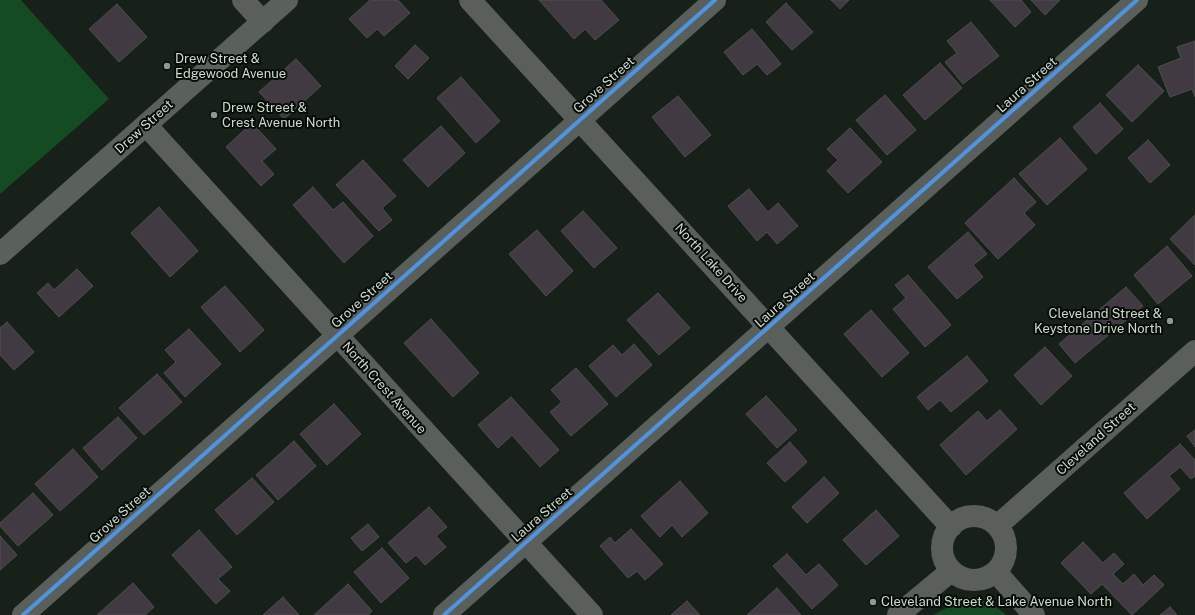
<!DOCTYPE html>
<html>
<head>
<meta charset="utf-8">
<style>
  body { margin:0 }
  canvas { display:block; background:#172119 }
</style>
</head>
<body>
<canvas width="1195" height="615"></canvas>
<script>
const c = document.querySelector('canvas').getContext('2d');
c.lineJoin = 'round';
function paint(path, color) {
  c.fillStyle = color;
  c.fill(path, 'evenodd');
}
function poly(rows) {
  const path = new Path2D();
  for (const r of rows) {
    if (r.length === 3) {
      path.moveTo(r[0] + r[2], r[1]);
      path.arc(r[0], r[1], r[2], 0, 2 * Math.PI);
      continue;
    }
    path.moveTo(r[0], r[1]);
    for (let i = 2; i < r.length; i += 2) path.lineTo(r[i], r[i + 1]);
  }
  return path;
}
function stroke(path, color, width, dash) {
  c.strokeStyle = color;
  c.lineWidth = width;
  c.lineCap = dash ? 'butt' : 'round';
  c.setLineDash(dash || []);
  c.stroke(path);
}
function write(font, color, halo, rows, align = 'center') {
  c.font = font + ' "Public Sans",sans-serif';
  c.lineWidth = 4;
  c.setLineDash([]);
  c.textBaseline = 'middle';
  c.strokeStyle = halo;
  c.fillStyle = color;
  for (const [text, x, y, turn = 0] of rows) {
    c.save();
    c.translate(x, y);
    c.rotate((+turn || 0) * Math.PI / 180);
    c.textAlign = isNaN(turn) ? turn : align;
    if (halo) c.strokeText(text, 0, 0);
    c.fillText(text, 0, 0);
    c.restore();
  }
}
paint(poly([
  [0,0,21,0,109,99,0,194],
  [967,597,987,601,1007,615,933,615]
]), '#144b23');
const building = poly([
  [370,0,398,0,410,13,384,36,377,29,367,38,349,19,370,0],
  [539,0,601,0,619,20,595,40,585,29,574,39,539,0],
  [831,0,849,0,840,9,831,0],
  [990,0,1021,0,1031,12,1015,27,990,0],
  [1031,0,1060,0,1045,15,1031,0],
  [786,3,813,32,792,50,766,22,786,3],
  [117,4,147,37,119,62,89,29,117,4],
  [971,22,999,56,963,84,945,62,957,53,947,41,971,22],
  [752,29,781,64,767,75,757,64,743,75,724,52,752,29],
  [1195,41,1195,97,1192,89,1170,97,1158,67,1181,58,1177,47,1195,41],
  [415,45,429,58,408,79,395,66,415,45],
  [296,59,321,86,284,119,259,92,296,59],
  [940,63,962,88,925,120,903,95,940,63],
  [1138,65,1164,91,1132,122,1106,95,1138,65],
  [461,77,500,121,476,143,437,98,461,77],
  [885,95,916,130,887,155,856,120,885,95],
  [678,96,711,135,685,157,652,117,678,96],
  [1100,103,1123,129,1096,154,1073,127,1100,103],
  [252,123,276,149,262,161,274,174,261,186,226,147,252,123],
  [441,126,465,153,428,187,403,160,441,126],
  [850,128,882,162,848,193,827,171,838,160,827,149,850,128],
  [1060,138,1087,169,1047,205,1019,174,1060,138],
  [1148,140,1170,165,1150,183,1128,158,1148,140],
  [363,160,396,196,382,208,392,220,379,231,336,185,363,160],
  [1014,178,1036,202,1024,213,1035,225,998,259,965,223,1014,178],
  [313,187,333,210,343,202,373,236,344,263,293,205,313,187],
  [749,189,768,212,778,203,798,226,777,244,767,232,757,241,728,206,749,189],
  [159,207,198,251,170,277,131,233,159,207],
  [583,211,617,248,594,268,561,231,583,211],
  [1195,215,1195,265,1170,239,1195,215],
  [537,230,573,271,546,296,509,254,537,230],
  [968,232,987,254,973,265,983,277,957,299,928,267,968,232],
  [1167,246,1192,276,1158,304,1134,275,1167,246],
  [77,269,93,286,59,317,37,293,48,283,54,290,77,269],
  [908,275,951,325,925,347,893,309,906,298,895,285,908,275],
  [225,286,264,330,240,352,201,307,225,286],
  [1126,287,1143,306,1075,363,1059,344,1126,287],
  [658,293,690,328,659,355,627,320,658,293],
  [871,310,909,353,882,377,844,334,871,310],
  [431,319,479,373,453,397,404,343,431,319],
  [7,322,34,352,14,370,0,355,0,328,7,322],
  [189,329,221,364,185,397,164,373,176,362,165,350,189,329],
  [634,344,652,365,616,397,589,366,613,345,622,355,634,344],
  [1045,347,1072,376,1041,405,1014,375,1045,347],
  [967,356,988,381,951,412,940,400,928,410,917,397,967,356],
  [576,368,608,404,571,436,550,412,562,402,551,390,576,368],
  [157,374,182,402,144,435,119,408,157,374],
  [766,396,797,430,777,448,746,414,766,396],
  [511,397,559,450,540,467,512,435,498,448,478,425,511,397],
  [334,404,361,434,327,465,300,434,334,404],
  [1000,410,1017,429,966,475,940,445,978,411,987,421,1000,410],
  [118,417,137,438,102,470,83,448,118,417],
  [1195,430,1195,447,1187,436,1195,430],
  [294,441,316,466,278,500,256,475,294,441],
  [790,442,807,462,785,482,767,463,790,442],
  [1180,444,1195,460,1195,476,1191,479,1180,467,1169,476,1180,489,1147,519,1124,493,1180,444],
  [73,449,98,477,60,511,35,484,73,449],
  [824,477,839,493,807,523,792,507,824,477],
  [252,478,274,502,237,535,215,510,252,478],
  [680,481,708,513,682,537,672,525,660,537,641,516,680,481],
  [33,493,53,515,18,546,0,526,0,523,33,493],
  [429,507,447,527,436,536,446,547,425,565,416,555,406,563,388,543,429,507],
  [876,510,899,536,866,565,843,540,876,510],
  [368,524,379,537,362,551,351,538,368,524],
  [631,529,663,564,645,580,637,571,628,578,600,546,610,537,615,543,631,529],
  [199,530,232,567,218,579,230,591,216,604,172,555,199,530],
  [0,536,17,555,0,570,0,536],
  [1083,542,1103,563,1114,553,1124,564,1113,574,1123,584,1134,574,1143,585,1154,575,1164,585,1132,615,1102,584,1091,594,1061,563,1083,542],
  [382,548,409,578,381,603,354,572,382,548],
  [787,554,806,575,819,564,838,585,812,609,773,566,787,554],
  [133,583,154,607,145,615,97,615,133,583],
  [348,584,372,611,368,615,314,615,348,584],
  [777,588,801,615,747,615,777,588],
  [283,597,299,615,263,615,283,597],
  [687,601,700,615,671,615,687,601],
  [1170,607,1177,615,1160,615,1170,607]
]);
paint(building, '#423a42');
stroke(building, '#4e4e4e', 1);
stroke(poly([
  [243,0,263,22],
  [470,0,951,527],
  [146,125,592,615],
  [974,548,32],
  [997,526,1195,351],
  [996,572,1034,615],
  [23,615,715,0],
  [444,615,1137,0],
  [898,615,951,571]
]), '#5b5f5b', 22);
stroke(poly([
  [0,254,287,0]
]), '#59615a', 22);
stroke(poly([
  [23,615,715,0],
  [444,615,1137,0]
]), '#4d94e3', 4);
for (const [x, y, r, color] of [
  [167,66,4,"#8e998f"],
  [214,115,4,"#8e998f"],
  [1170,321,4,"#8e998f"],
  [873,602,4,"#8e998f"]
]) {
  const dot = new Path2D();
  dot.arc(x, y, r, 0, 2 * Math.PI);
  c.fillStyle = color;
  c.fill(dot);
  stroke(dot, '#050c06', 1.5);
}
write('13px', '#cedacf', '#050c06', [
  ["Drew Street &",175,59],
  ["Edgewood Avenue",175,74],
  ["Drew Street &",222,108],
  ["Crest Avenue North",222,123],
  ["Cleveland Street &",1162,314,"right"],
  ["Keystone Drive North",1162,329,"right"],
  ["Cleveland Street & Lake Avenue North",881,602]
], 'left');
write('13px', '#cedacf', '#050c06', [
  ["Grove Street",604,85,-42],
  ["Laura Street",1027,85,-42],
  ["Drew Street",144,127,-42],
  ["North Lake Drive",711,263,48],
  ["Grove Street",362,300,-42],
  ["Laura Street",785,300,-42],
  ["North Crest Avenue",384,388,48],
  ["Cleveland Street",1096,439,-42],
  ["Grove Street",120,515,-42],
  ["Laura Street",542,515,-41]
]);
</script>
</body>
</html>
